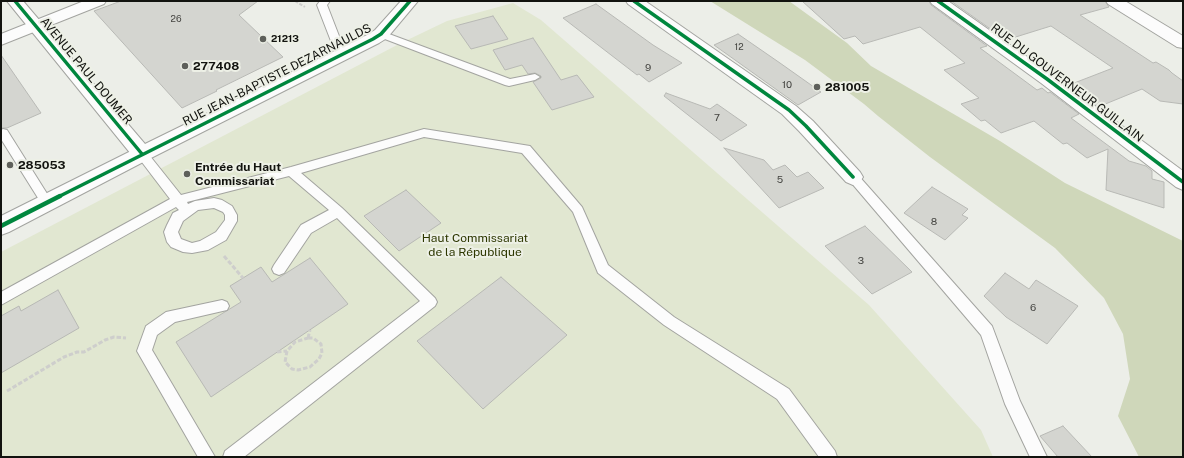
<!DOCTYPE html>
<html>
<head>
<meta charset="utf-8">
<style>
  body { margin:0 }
  #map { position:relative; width:1184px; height:458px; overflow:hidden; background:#eceee8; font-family:"Public Sans",sans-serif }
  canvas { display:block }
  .frame { position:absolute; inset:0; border:2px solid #12130f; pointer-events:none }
</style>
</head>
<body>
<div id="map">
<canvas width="1184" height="458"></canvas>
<div class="frame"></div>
</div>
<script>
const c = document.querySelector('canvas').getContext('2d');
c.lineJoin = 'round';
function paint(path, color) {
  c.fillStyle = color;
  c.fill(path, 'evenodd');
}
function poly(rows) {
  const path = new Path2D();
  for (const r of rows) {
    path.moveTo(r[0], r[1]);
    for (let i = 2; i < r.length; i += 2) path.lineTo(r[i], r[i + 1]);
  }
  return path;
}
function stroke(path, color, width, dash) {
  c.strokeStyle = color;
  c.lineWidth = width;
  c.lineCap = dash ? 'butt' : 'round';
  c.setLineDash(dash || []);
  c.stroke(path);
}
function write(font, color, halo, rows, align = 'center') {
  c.font = font + ' "Public Sans",sans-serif';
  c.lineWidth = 4;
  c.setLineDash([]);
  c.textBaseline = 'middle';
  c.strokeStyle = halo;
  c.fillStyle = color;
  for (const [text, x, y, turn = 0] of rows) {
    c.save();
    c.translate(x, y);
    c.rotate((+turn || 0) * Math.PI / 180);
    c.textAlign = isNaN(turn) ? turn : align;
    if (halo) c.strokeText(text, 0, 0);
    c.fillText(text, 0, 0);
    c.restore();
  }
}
paint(poly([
  [513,3,541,20,869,305,981,430,993,457,1,457,1,252,399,44,447,21]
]), '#e1e7d1');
paint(poly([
  [710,1,789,1,847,43,871,66,1000,141,1065,183,1183,241,1183,457,1139,457,1118,416,1130,379,1123,334,1104,298,1055,248,930,157,878,116,864,104,805,60]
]), '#cfd7ba');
const building = poly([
  [121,1,258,1,239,15,283,57,216,90,217,91,182,108,94,11,121,1],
  [802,1,929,1,931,5,987,46,980,48,1037,90,1042,88,1048,93,1050,92,1079,114,1071,118,1129,161,1146,166,1152,171,1152,179,1164,182,1164,208,1106,190,1108,149,1087,158,1067,143,1063,144,1034,121,1001,133,985,120,981,121,961,104,979,98,944,70,965,63,920,27,863,44,855,36,844,39,802,1],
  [951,1,1105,1,1109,7,1080,15,1153,63,1156,62,1169,70,1172,73,1183,81,1183,104,1160,101,1142,89,1098,107,1069,85,1113,68,1051,26,1006,40,951,1],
  [596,4,653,45,682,63,649,82,639,74,637,75,563,18,596,4],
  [493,16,508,39,471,49,455,26,493,16],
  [738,34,780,63,821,92,798,105,714,45,738,34],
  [533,38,561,80,577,75,594,97,552,110,533,82,541,78,541,76,535,73,528,74,522,65,505,70,493,50,533,38],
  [1,55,41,113,7,128,1,128,1,55],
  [666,93,710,109,717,104,747,125,721,141,664,96,666,93],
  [724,148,764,160,773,170,785,165,797,177,808,172,824,188,779,208,724,148],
  [932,187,968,209,962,215,968,218,945,240,904,213,932,187],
  [406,190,441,223,399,251,364,216,406,190],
  [865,226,912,272,872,294,825,246,865,226],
  [310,258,348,304,211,397,176,342,241,302,230,286,261,267,272,282,310,258],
  [1005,273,1029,289,1036,280,1078,306,1047,344,1006,317,984,296,1005,273],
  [501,277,567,335,483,409,417,341,501,277],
  [58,290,79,328,1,373,1,316,19,306,21,311,58,290],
  [1063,426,1092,457,1058,457,1040,436,1063,426]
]);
paint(building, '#d4d5d0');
stroke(building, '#b8b9b5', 1);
const service = poly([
  [320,1,330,1,327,5,346,54,345,56,337,56,336,54,317,5,320,1],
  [381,31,510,79,535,74,540,77,535,80,509,86,505,85,377,36,376,34,377,32,381,31],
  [3,129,7,130,51,200,53,203,51,206,47,208,43,206,1,139,1,130,3,129],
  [424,129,530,146,582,207,608,265,674,317,789,389,835,451,837,457,819,457,777,399,664,325,598,273,573,212,522,153,424,137,301,173,342,208,435,298,437,302,435,306,244,457,223,457,225,451,420,301,337,218,311,233,284,273,279,275,274,273,272,269,274,265,301,225,329,210,289,176,187,202,188,204,195,201,214,198,222,200,232,206,237,215,237,221,226,240,208,250,192,253,183,252,171,247,167,242,164,232,167,225,173,213,179,210,176,207,1,305,1,292,170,199,138,157,136,154,138,151,142,150,146,151,181,195,291,167,424,129],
  [214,208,223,212,225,215,225,220,216,232,200,241,192,243,181,239,178,232,183,221,198,210,214,208],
  [853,173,857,174,992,326,1020,401,1047,457,1030,457,1005,404,981,335,849,180,847,177,849,174,853,173],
  [222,300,227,302,229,306,227,310,175,322,157,335,152,350,215,457,198,457,137,351,146,326,166,312,222,300]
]);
const minor = poly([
  [7,1,23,1,145,144,367,35,375,30,401,1,418,1,387,38,379,43,149,159,142,161,135,159,7,1],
  [626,1,645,1,796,106,813,121,860,172,863,177,860,182,853,185,846,182,799,131,782,114,628,4,626,1],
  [930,1,948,1,1053,75,1183,171,1183,190,1176,187,1041,83,932,4,930,1],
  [1106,1,1125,1,1183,36,1183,48,1177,47,1108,4,1106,1]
]);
const tertiary = poly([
  [84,1,106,1,104,4,1,45,1,34,84,1],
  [142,147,149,149,152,154,149,159,9,232,1,235,1,216,135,149,142,147]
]);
stroke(service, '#a3a4a0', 2);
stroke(minor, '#a3a4a0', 2);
stroke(tertiary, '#a3a4a0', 2);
stroke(poly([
  [295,1,305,7]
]), '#cececc', 2, [3.5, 1.5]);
stroke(poly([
  [224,256,243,278],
  [308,338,313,338,321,344,322,353,319,359,310,367,298,370,292,369,285,362,287,351,295,342,308,338],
  [308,338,310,330],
  [277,352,287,351],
  [7,391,64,357,77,352,84,352,105,340,114,337,126,338]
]), '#cececc', 3, [4.5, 2]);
paint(service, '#fcfcfc');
paint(minor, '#fcfcfc');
paint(tertiary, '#fcfcfc');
stroke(poly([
  [15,1,142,154],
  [634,1,789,110,806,126,853,177],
  [938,1,1047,79,1183,182],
  [58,197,373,39,381,34,410,1]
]), '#00873e', 3.5);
stroke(poly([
  [1,226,60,196]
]), '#00873e', 4.5);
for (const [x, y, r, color] of [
  [263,39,4,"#5e605b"],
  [185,66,4,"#5e605b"],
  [817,87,4,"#5e605b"],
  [10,165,4,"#5e605b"],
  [187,174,4,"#5e605b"]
]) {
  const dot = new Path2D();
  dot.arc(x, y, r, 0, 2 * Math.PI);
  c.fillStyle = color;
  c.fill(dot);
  stroke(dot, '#edf0e6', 1.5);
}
write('9px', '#444440', null, [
  ["26",176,19],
  ["12",739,47]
]);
write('bold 10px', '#12130f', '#edf0e6', [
  ["21213",271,39]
], 'left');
write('10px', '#444440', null, [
  ["9",648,68],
  ["10",787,85],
  ["7",717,118],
  ["5",780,180],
  ["8",934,222],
  ["3",861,261],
  ["6",1033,308]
]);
write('bold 12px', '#12130f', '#edf0e6', [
  ["277408",193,66],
  ["281005",825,87],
  ["285053",18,165],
  ["Entrée du Haut",195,167],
  ["Commissariat",195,181]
], 'left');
write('12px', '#12130f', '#edf0e6', [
  ["AVENUE PAUL DOUMER",86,71,50],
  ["RUE JEAN-BAPTISTE DEZARNAULDS",277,75,-27],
  ["RUE DU GOUVERNEUR GUILLAIN",1067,83,37]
]);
write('12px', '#2d3700', '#edf0e6', [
  ["Haut Commissariat",475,238],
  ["de la République",475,252]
]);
</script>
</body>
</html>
